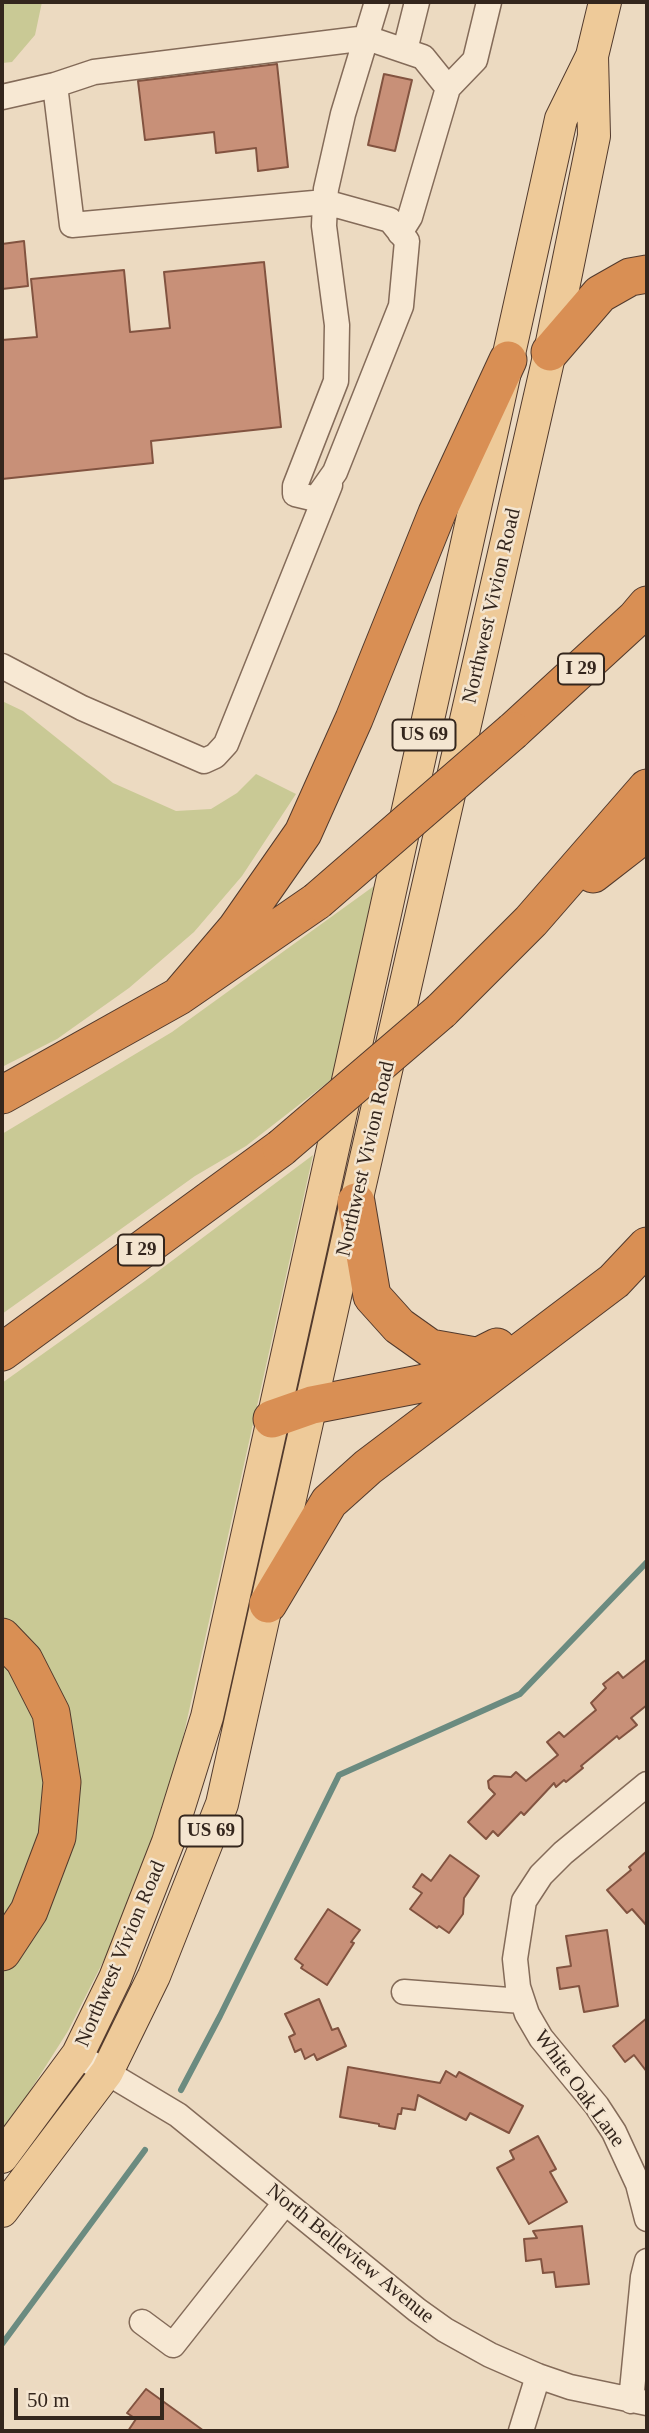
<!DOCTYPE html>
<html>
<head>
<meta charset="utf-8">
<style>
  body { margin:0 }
  #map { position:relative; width:649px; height:2433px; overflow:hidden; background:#ecdac1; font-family:Georgia,serif }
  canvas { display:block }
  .frame { position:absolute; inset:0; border:4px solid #34261d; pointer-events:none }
  .scale { position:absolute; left:14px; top:2388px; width:150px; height:32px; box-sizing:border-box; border:4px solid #34261d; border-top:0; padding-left:9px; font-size:21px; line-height:24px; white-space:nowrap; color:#34261d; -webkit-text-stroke:5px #f4e5d0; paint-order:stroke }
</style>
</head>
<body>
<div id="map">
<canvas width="649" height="2433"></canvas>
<div class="frame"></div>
<div class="scale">50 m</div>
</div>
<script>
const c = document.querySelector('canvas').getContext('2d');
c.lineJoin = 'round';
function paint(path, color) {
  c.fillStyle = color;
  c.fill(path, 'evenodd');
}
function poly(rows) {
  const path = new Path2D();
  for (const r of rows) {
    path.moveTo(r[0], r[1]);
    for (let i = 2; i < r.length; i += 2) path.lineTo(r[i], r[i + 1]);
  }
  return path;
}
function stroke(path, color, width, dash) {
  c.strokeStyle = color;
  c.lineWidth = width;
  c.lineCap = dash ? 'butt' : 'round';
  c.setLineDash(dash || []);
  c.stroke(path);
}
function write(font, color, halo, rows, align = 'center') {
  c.font = font + ' Georgia,serif';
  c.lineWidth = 5;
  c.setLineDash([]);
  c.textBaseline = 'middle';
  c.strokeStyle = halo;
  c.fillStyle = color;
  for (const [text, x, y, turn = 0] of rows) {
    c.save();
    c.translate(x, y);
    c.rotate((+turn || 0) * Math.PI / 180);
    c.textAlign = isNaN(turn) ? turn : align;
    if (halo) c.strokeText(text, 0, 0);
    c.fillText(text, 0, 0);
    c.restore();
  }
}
paint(poly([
  [2,2,42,2,35,35,12,62,2,63],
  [2,701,23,711,113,783,176,811,211,809,237,793,256,774,296,794,242,876,194,932,129,988,57,1039,2,1067],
  [374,886,332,1079,246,1146,195,1176,2,1314,2,1134,172,1032],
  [313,1155,172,1787,141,1875,113,1942,68,2031,2,2135,2,1974,51,1890,43,1674,2,1618,2,1383,145,1281],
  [2,1661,18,1681,45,1752,45,1822,28,1873,2,1926]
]), '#c9c995');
stroke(poly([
  [181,2090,220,2016,339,1775,520,1694,647,1562],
  [2,2344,145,2150]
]), '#6b8b80', 6);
const building = poly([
  [277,64,288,167,258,171,256,148,216,153,214,132,145,140,138,81,277,64],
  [384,74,412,80,395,151,368,145,384,74],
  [24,241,28,286,2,289,2,244,24,241],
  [264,262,281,427,151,441,153,463,2,479,2,340,37,337,31,279,124,270,130,332,170,328,164,272,264,262],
  [647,1659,647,1705,631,1718,637,1725,619,1739,617,1736,581,1766,583,1768,566,1782,564,1780,556,1787,554,1783,524,1815,521,1812,498,1836,493,1831,486,1839,468,1822,495,1794,489,1788,488,1781,494,1776,511,1777,516,1772,526,1781,558,1755,547,1742,559,1732,564,1737,596,1710,591,1703,606,1688,603,1684,618,1672,623,1678,647,1659],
  [647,1851,647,1926,632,1909,627,1913,607,1890,631,1870,629,1867,647,1851],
  [450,1855,479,1876,464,1898,463,1914,449,1933,439,1926,437,1928,410,1909,422,1893,413,1887,422,1874,431,1881,450,1855],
  [328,1909,360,1930,351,1942,354,1943,327,1985,301,1968,303,1965,295,1959,328,1909],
  [607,1930,618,2006,584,2012,579,1986,560,1989,557,1968,571,1966,566,1936,607,1930],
  [319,1999,332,2030,338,2028,346,2046,317,2060,314,2054,305,2059,301,2049,295,2052,289,2037,295,2034,285,2014,319,1999],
  [647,2018,647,2072,634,2055,625,2062,613,2046,647,2018],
  [348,2067,440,2083,446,2071,456,2077,459,2072,523,2106,509,2133,470,2113,466,2120,418,2095,415,2110,402,2108,401,2114,398,2114,395,2129,379,2126,379,2124,340,2117,348,2067],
  [538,2136,556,2169,550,2172,567,2202,529,2224,497,2168,514,2159,510,2151,538,2136],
  [582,2226,589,2284,556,2287,554,2272,543,2273,541,2259,526,2261,524,2239,537,2238,533,2231,582,2226],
  [146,2389,204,2431,128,2431,136,2419,127,2413,146,2389]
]);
paint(building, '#c89078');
stroke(building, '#825340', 2);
const minor = poly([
  [405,50,417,2],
  [55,85,94,72,367,38,423,57,448,88,410,217,400,233],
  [448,88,475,60,489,2],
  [2,97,55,85,72,225,325,202,390,220,407,241,401,306,335,472,316,499,295,494,295,486,336,381,337,325,324,226,325,202,326,189,343,114,377,2],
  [2,666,82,708,204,761,215,756,226,744,330,485],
  [647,1784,563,1853,541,1875,524,1901,515,1959,518,1987,527,2014,541,2038,597,2106,614,2132,638,2184,647,2219],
  [404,1992,522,2001],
  [91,2063,178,2115,417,2310,445,2330,490,2355,538,2376,570,2387,647,2403],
  [142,2322,173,2345,285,2203],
  [631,2401,643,2277,647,2261],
  [521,2431,538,2376]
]);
const major = poly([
  [2,2157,78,2054,115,1978,168,1842,207,1717,561,119,592,56,605,2],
  [2,2211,107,2072,154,1976,222,1804,356,1202,550,352,594,136,592,56]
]);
const highway = poly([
  [550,352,600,294,630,277,647,274],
  [513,731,636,618,647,605],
  [593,874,647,832],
  [179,996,236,929,303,833,354,719,437,513,508,360],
  [441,1011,531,921,647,788],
  [2,1095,179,996,317,901],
  [356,1202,372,1296,399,1326,430,1348,481,1357],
  [2,1352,281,1148],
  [272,1419,312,1405,425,1383,497,1347],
  [268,1604,329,1502,368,1467,614,1281,647,1246],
  [2,1637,24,1660,51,1713,62,1782,57,1837,29,1911,2,1952]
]);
stroke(minor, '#846b59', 27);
stroke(major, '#523a2d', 34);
stroke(highway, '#523a2d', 39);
stroke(minor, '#f7e8d3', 24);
stroke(major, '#eeca99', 32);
stroke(highway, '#d98f54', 37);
const highwayBridge = poly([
  [317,901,513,731],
  [281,1148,441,1011]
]);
stroke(highwayBridge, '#523a2d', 39, []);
stroke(highwayBridge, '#d98f54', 37);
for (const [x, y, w] of [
  [581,669,46],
  [424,735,63],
  [141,1250,46],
  [211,1831,63]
]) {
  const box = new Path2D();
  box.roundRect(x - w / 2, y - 15.5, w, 31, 5);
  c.fillStyle = '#f4e5d0';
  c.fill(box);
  stroke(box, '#34261d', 2);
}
write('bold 19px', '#34261d', null, [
  ["I 29",581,669],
  ["US 69",424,735],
  ["I 29",141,1250],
  ["US 69",211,1831]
]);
write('21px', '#34261d', '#f4e5d0', [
  ["Northwest Vivion Road",492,606,-77],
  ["Northwest Vivion Road",366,1159,-77],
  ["Northwest Vivion Road",121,1954,-67],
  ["White Oak Lane",579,2089,54],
  ["North Belleview Avenue",350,2254,39]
]);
</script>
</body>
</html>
